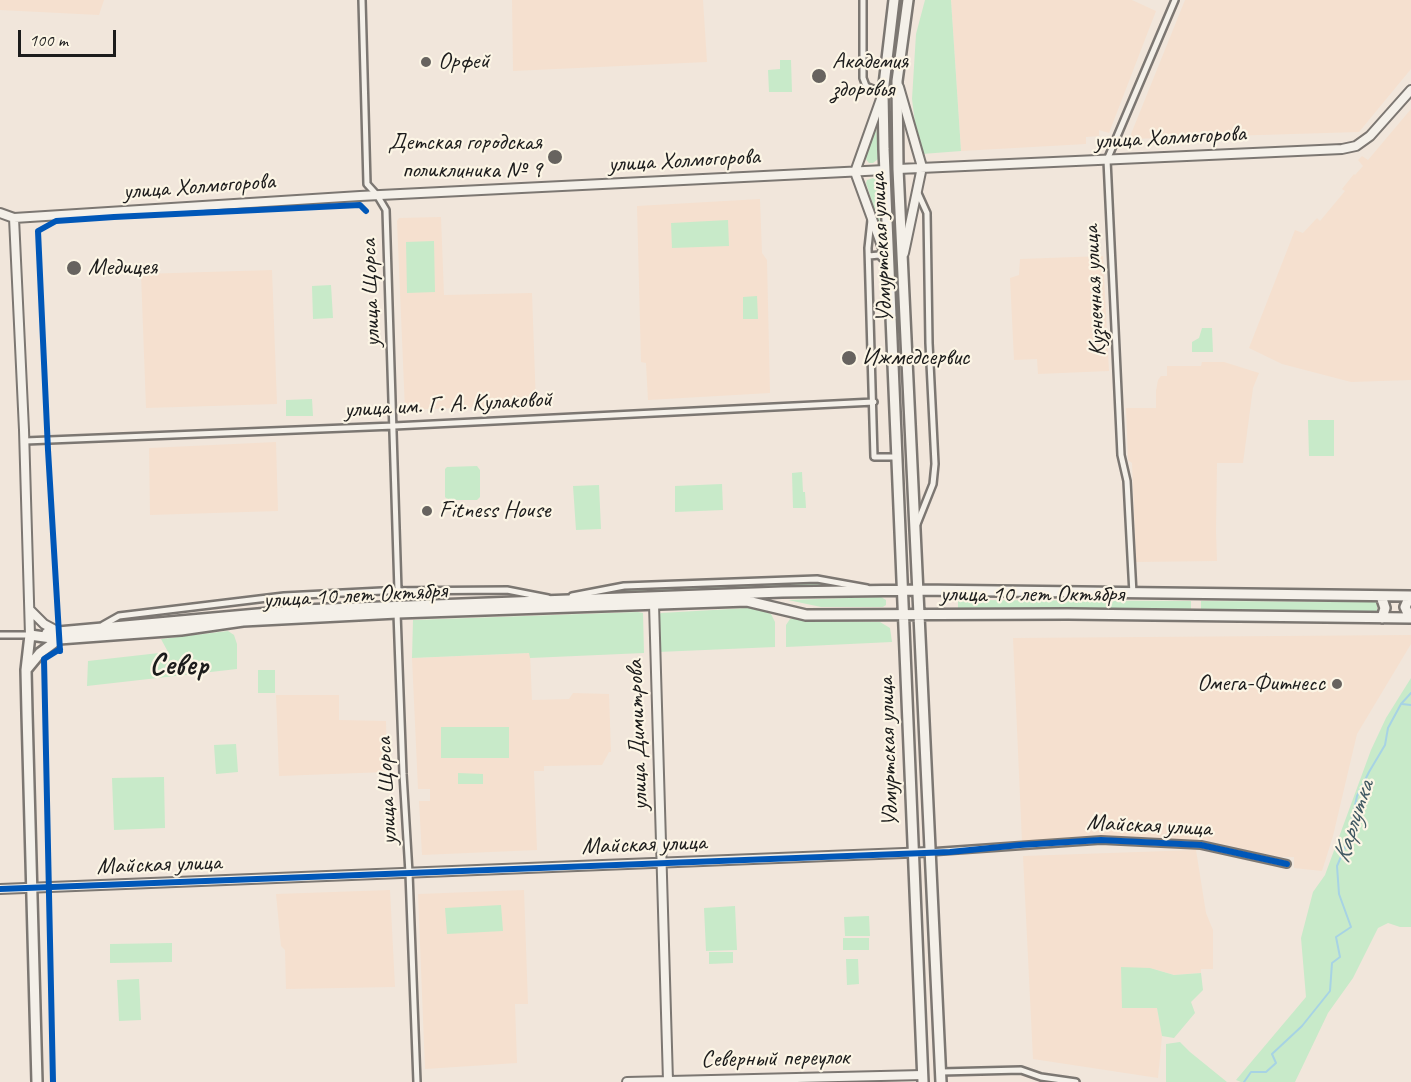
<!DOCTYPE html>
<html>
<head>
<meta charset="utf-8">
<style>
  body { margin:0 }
  #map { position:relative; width:1411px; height:1082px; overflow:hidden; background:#f1e6db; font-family:Caveat,sans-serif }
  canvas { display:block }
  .scale { position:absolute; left:18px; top:30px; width:98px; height:27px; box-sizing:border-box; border:3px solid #1c1c1c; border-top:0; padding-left:8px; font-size:18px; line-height:21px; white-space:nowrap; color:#1c1c1c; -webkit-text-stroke:4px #fcf5e5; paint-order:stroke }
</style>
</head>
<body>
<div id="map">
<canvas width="1411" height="1082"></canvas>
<div class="scale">100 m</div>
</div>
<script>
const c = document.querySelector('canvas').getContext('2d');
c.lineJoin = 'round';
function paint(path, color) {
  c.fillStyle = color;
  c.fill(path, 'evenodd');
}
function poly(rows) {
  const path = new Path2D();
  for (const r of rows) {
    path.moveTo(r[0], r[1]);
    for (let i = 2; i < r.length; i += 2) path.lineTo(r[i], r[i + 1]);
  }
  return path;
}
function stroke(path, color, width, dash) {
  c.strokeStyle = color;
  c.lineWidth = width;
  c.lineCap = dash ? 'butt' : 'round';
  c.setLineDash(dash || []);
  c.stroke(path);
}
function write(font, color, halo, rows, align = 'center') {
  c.font = font + ' Caveat,sans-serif';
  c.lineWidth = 4.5;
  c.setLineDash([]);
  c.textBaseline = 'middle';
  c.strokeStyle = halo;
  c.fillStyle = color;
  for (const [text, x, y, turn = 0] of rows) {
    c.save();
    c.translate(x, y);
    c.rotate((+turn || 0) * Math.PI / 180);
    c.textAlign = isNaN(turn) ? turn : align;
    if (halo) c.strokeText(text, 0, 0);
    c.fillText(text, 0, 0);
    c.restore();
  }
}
paint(poly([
  [0,0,104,0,99,15,0,10],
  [512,0,703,0,707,62,513,71],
  [951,0,1132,0,1156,11,1109,133,1099,130,1099,136,1086,137,1086,144,961,151],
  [1185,0,1411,0,1411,69,1359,132,1129,139],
  [1411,109,1411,380,1351,382,1282,364,1249,348,1295,230,1303,233,1317,218,1320,221,1345,191,1342,189,1354,174,1355,175,1363,166,1358,160,1362,156,1368,160],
  [760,199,762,253,767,260,770,393,648,400,646,363,641,362,637,206],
  [441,217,444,295,532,293,536,405,405,410,397,221,399,218],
  [1103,256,1109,371,1038,374,1037,359,1014,360,1010,278,1019,275,1020,259],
  [272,270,277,404,146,408,141,274],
  [1202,362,1224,362,1259,373,1253,388,1243,463,1217,463,1216,531,1217,561,1136,562,1132,463,1128,460,1126,408,1156,408,1156,391,1158,380,1161,376,1167,376,1167,366,1201,366],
  [276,442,278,511,150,515,149,448],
  [1411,635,1411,644,1357,734,1333,836,1322,871,1294,868,1294,857,1280,857,1204,840,1101,837,1022,842,1013,638],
  [530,653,532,700,569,699,573,693,609,694,611,752,609,752,602,765,544,766,544,771,534,771,537,850,422,855,419,801,430,801,430,789,418,789,412,658],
  [276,695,339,695,339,720,386,721,387,772,279,776],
  [1196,850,1206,913,1213,930,1213,969,1201,969,1201,973,1174,975,1150,968,1162,1036,1158,1078,1033,1059,1023,856],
  [390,890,395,987,286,989,285,950,281,946,276,894],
  [524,890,528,1004,515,1004,517,1063,425,1069,418,894]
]), '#f5e0cf');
paint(poly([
  [925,0,951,0,961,151,922,154,916,131,912,99,916,34],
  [780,60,791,60,792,92,769,92,768,70,780,69],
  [876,122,878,159,873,163,869,163,865,158],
  [873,178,879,182,880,227,866,183,867,180],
  [728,220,729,246,672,248,671,223],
  [434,241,435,292,407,293,406,242],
  [331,285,333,318,313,319,312,286],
  [757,296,758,319,743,319,743,297],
  [1202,328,1212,328,1213,352,1192,352,1192,342,1199,338],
  [312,399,313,416,286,416,286,400],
  [1308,420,1334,420,1334,456,1309,456],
  [477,466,480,470,480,497,477,500,448,500,445,497,445,469,447,467],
  [802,472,803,492,805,492,806,508,793,508,792,473],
  [722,484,723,510,675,512,675,486],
  [599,485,601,529,576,530,573,486],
  [821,581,842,587,592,595,627,589],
  [881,597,886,600,886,605,883,607,821,607,788,600],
  [958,600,1191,601,1191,611,958,610],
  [1201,601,1377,602,1377,612,1201,611],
  [748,608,760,610,771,614,775,622,775,647,658,652,657,617,661,613],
  [638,612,643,613,644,653,530,658,529,653,412,658,413,620],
  [795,618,809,621,880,622,890,628,892,642,786,647,786,625,790,619],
  [228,631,234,635,237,644,237,669,87,686,88,661,168,652,161,639],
  [258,670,275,670,275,693,258,693],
  [1411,678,1411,927,1400,927,1388,923,1378,928,1353,978,1328,1013,1295,1082,1241,1082,1236,1080,1306,997,1301,938,1313,892,1325,875,1371,750,1386,718],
  [441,727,509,727,509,758,441,758],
  [236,744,238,772,216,774,214,745],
  [458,773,483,774,483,784,458,784],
  [164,777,165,828,114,830,112,778],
  [501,905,503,931,447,934,445,908],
  [735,906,737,950,706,951,704,908],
  [869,916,870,936,845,936,844,917],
  [843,938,869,938,869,950,843,950],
  [172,943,172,962,110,963,110,944],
  [709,952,733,952,733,963,709,964],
  [846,959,858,959,859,984,847,985],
  [1121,967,1150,968,1174,975,1201,973,1203,990,1191,1002,1195,1013,1174,1038,1162,1036,1157,1008,1122,1008],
  [139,979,141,1020,119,1021,117,980],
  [1180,1042,1190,1052,1227,1082,1166,1082,1166,1044]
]), '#c8eac9');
stroke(poly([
  [1402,704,1411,705],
  [1244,1082,1251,1072,1266,1072,1276,1063,1272,1054,1302,1026,1330,991,1332,963,1340,957,1336,937,1351,927,1339,894,1337,866,1347,843,1357,796,1369,772,1385,745,1388,728,1401,704,1411,693]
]), '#a7d3e4', 2);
const street = poly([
  [362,0,367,184,377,195,386,210,398,591],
  [863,0,863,78,866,86,883,93],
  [917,191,927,213,929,343,935,464,933,484,917,524],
  [871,220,868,248,874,457,897,457],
  [869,256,879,255,886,262],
  [25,441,394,426,874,402],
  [1133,594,1127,481,1121,455,1107,160,1175,0],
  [572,596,624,586,817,579,867,588],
  [397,613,403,774,409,873,417,1082],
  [103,625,119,616,284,596,382,591,507,590,548,598],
  [0,635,30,635],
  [929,852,1101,840,1201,845,1287,864],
  [941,1072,1021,1070,1041,1077,1076,1082]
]);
const secondary = poly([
  [899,87,922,167,904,253],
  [882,96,855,172,887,260],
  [898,169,1342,149,1356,146,1370,136,1411,90],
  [0,213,14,218,360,196,885,170],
  [14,218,24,430,30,635],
  [654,604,668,1081],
  [30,610,44,624,59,632],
  [0,889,929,852],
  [627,1082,923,1075]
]);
const primary = poly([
  [894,0,883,93,884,149,923,1082],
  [908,0,897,81,898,169,941,1082],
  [1381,596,1385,608,1382,618],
  [1410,618,1405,607,1410,596],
  [47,633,302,610,782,592,917,590,1411,596],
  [30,635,59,639,181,630,243,621,397,613,747,601,806,615,1068,614,1411,618],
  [30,635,26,670,27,713,37,1082],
  [26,670,40,653,59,639]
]);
stroke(street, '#7c7772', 10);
stroke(secondary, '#7c7772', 12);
stroke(primary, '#7c7772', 14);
stroke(street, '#f4f0e9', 5);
stroke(secondary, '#f4f0e9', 8);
stroke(primary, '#f4f0e9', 9);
stroke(poly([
  [60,651,48,450,38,231,56,221,114,217,360,205,366,211],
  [0,889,950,852,1020,845,1101,840,1201,845,1287,864],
  [53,1082,44,659,60,649]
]), '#0057b8', 6);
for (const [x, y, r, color] of [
  [426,62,6,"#67635f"],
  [819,76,8,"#67635f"],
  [555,157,8,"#67635f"],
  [74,268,8,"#67635f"],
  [849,358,8,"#67635f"],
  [427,511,6,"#67635f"],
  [1337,684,6,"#67635f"]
]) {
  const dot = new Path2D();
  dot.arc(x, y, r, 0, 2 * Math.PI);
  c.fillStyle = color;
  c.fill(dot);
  stroke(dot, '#fcf5e5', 2);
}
write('24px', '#1c1c1c', '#fcf5e5', [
  ["Орфей",438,62],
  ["Академия",832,62],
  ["здоровья",832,90],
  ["Детская городская",542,143,"right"],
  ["поликлиника № 9",542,171,"right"],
  ["Медицея",88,268],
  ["Ижмедсервис",862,358],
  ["Fitness House",439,511],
  ["Омега-Фитнесс",1325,684,"right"]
], 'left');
write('24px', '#1c1c1c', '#fcf5e5', [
  ["улица Холмогорова",1170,138,-3],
  ["улица Холмогорова",684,161,-3],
  ["улица Холмогорова",199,187,-4],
  ["Удмуртская улица",882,248,-93],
  ["Кузнечная улица",1095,291,-93],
  ["улица Щорса",371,293,-92],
  ["улица им. Г. А. Кулаковой",448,405,-3],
  ["улица 10 лет Октября",1032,595],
  ["улица 10 лет Октября",355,596,-3],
  ["улица Димитрова",638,735,-92],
  ["Удмуртская улица",889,752,-92],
  ["улица Щорса",387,791,-93],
  ["Майская улица",1149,826,3],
  ["Майская улица",644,845,-2],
  ["Майская улица",159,865,-2],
  ["Северный переулок",775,1059,-1]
]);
write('italic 26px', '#415963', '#fcf5e5', [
  ["Карлутка",1354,822,-72]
]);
write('bold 30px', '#1c1c1c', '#fcf5e5', [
  ["Север",179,666]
]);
</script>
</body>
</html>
